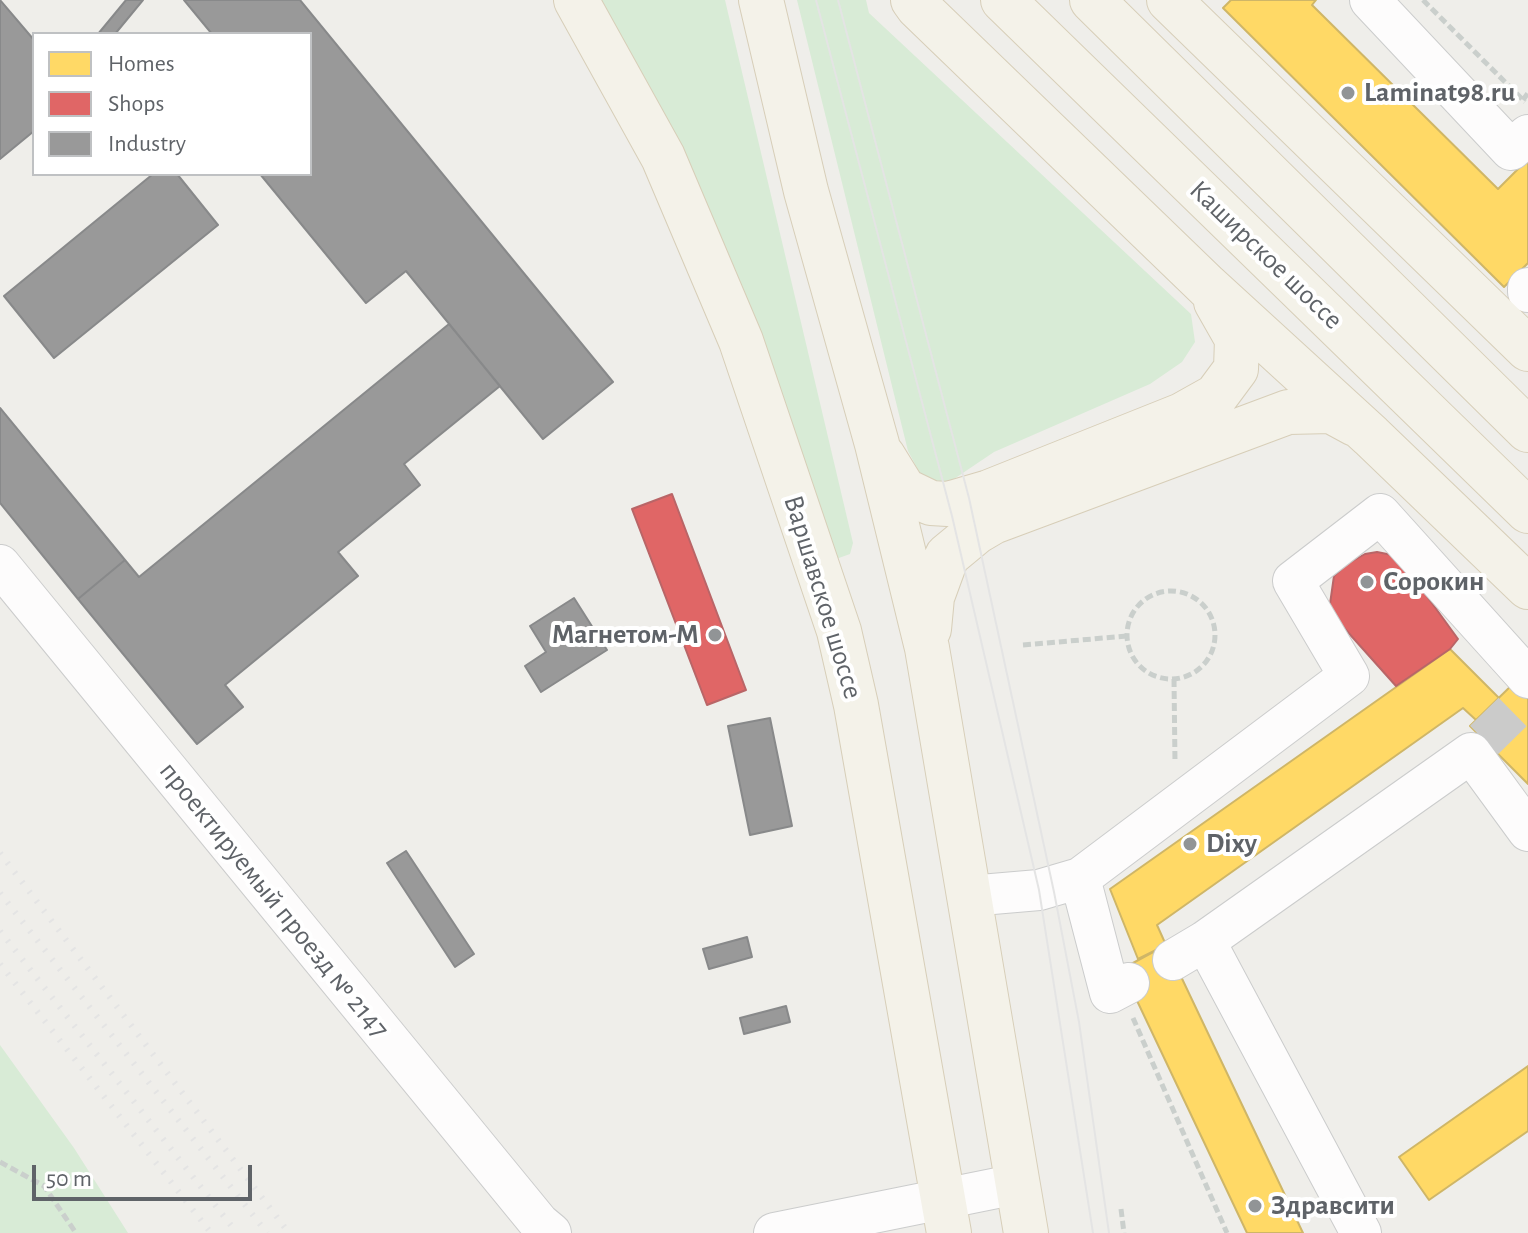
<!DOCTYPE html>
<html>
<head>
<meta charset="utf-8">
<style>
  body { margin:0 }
  #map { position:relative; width:1528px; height:1233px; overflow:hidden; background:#efeeea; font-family:"Alegreya Sans",sans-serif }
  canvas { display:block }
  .legend { position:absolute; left:32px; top:32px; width:280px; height:144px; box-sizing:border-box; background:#fff; border:2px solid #bfc1c3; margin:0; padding:10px 14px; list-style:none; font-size:24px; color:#5f6368 }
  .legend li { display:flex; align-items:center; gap:16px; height:40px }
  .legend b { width:40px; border:2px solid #bfc1c3 }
  .scale { position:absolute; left:32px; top:1165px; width:220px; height:36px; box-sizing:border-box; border:4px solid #5f6368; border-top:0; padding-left:10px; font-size:24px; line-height:28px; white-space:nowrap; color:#5f6368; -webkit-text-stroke:6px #fff; paint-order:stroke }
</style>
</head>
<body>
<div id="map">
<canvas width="1528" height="1233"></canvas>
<ul class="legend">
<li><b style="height:22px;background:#ffd966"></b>Homes</li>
<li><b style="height:22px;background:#e06666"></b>Shops</li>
<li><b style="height:22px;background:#999"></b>Industry</li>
</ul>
<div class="scale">50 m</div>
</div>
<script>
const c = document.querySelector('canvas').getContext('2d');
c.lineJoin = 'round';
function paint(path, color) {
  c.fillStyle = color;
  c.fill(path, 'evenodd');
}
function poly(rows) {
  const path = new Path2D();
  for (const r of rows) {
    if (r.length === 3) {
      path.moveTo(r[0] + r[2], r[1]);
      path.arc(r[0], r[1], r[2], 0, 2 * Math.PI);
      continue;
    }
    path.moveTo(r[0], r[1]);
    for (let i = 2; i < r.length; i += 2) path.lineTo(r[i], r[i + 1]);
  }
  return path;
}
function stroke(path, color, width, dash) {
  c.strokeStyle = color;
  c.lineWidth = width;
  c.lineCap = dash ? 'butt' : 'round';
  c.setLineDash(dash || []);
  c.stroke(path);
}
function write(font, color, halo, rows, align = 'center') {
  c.font = font + ' "Alegreya Sans",sans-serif';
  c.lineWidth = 8;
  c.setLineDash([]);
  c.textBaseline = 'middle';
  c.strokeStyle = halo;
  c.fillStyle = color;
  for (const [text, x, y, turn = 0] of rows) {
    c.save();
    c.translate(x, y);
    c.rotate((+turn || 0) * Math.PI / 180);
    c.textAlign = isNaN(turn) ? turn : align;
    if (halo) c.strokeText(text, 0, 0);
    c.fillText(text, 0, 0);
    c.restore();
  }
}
paint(poly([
  [587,0,725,0,853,543,850,554,836,559],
  [797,0,866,0,869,13,1191,314,1195,342,1182,362,1150,384,994,452,948,483,923,479,908,451],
  [0,1045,74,1148,128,1233,0,1233]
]), '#d8ebd6');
const homes = poly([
  [1231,0,1316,0,1312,5,1498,189,1528,159,1528,263,1504,287,1223,8,1231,0],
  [1450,649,1499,698,1476,720,1463,708,1157,925,1166,945,1138,959,1110,889,1450,649],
  [1515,682,1528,696,1528,784,1470,726,1515,682],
  [1166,945,1303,1233,1247,1233,1122,969,1166,945],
  [1528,1066,1528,1131,1429,1200,1399,1157,1528,1066]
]);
paint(homes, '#ffd966');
stroke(homes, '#cfb667', 2);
const shops = poly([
  [672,494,746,690,707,705,632,509,672,494],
  [1377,552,1392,555,1402,562,1458,639,1450,649,1396,686,1329,611,1334,576,1347,564,1365,554,1377,552]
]);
paint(shops, '#e06666');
stroke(shops, '#b96567', 2);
const industry = poly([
  [0,0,34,40,34,131,0,159,0,0],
  [126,0,143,0,115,34,98,34,126,0],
  [184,0,300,0,613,382,543,439,406,271,366,303,260,174,310,174,310,34,212,34,184,0],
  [153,174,177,174,218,225,54,358,4,296,153,174],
  [449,324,500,386,404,464,420,485,338,552,358,576,225,685,243,707,197,744,78,599,125,560,139,577,449,324],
  [0,408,125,560,78,599,0,503,0,408],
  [574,598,607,650,541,692,525,666,546,652,530,626,574,598],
  [770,718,792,826,750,835,728,726,770,718],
  [406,851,474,954,455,967,387,863,406,851],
  [747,937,752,957,709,969,703,949,747,937],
  [786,1006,790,1022,744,1034,740,1018,786,1006]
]);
paint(industry, '#999');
stroke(industry, '#88898a', 2);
stroke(poly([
  [1484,740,1528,697]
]), '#cbcbca', 40, [40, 20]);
const minor = poly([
  [1370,0,1511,150,1528,135],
  [1528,288,1528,292],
  [0,565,539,1223,551,1233],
  [1080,878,1110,993,1129,983],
  [969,896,1039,890,1080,878,1349,676,1293,581,1380,514,1528,678],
  [1173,960,1205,941],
  [774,1233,1017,1184],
  [1361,1233,1205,941,1471,753,1528,831]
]);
const major = poly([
  [576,0,663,157,741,341,839,631,856,705,949,1233],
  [761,0,806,191,877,444,927,648,1026,1233],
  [913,0,918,7,1207,286,1371,436,1528,587],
  [1003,0,1528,511],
  [1092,0,1528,430],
  [1169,0,1528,349],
  [883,456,904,490,931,503,948,504,989,492,1182,415,1216,396,1236,369,1237,339,1216,302],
  [929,629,932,597,947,556,976,532,993,522,1288,412,1331,411,1355,424]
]);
stroke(minor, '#cbcccc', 42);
stroke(major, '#d7ceb8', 46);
stroke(poly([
  [1423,0,1525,102],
  [1523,100,1528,93],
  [1171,635,44],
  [1023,645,1127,636],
  [1174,679,1175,763],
  [1133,1018,1227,1233],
  [0,1162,44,1186,76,1233],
  [1121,1209,1124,1233]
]), '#cacfcc', 5, [8, 4]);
stroke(minor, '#fdfcfc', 40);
stroke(major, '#f4f2e9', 44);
stroke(poly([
  [816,0,952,516,1039,890,1093,1233],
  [838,0,969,498,1054,892,1079,1022,1109,1233]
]), '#e4e4e4', 2);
stroke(poly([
  [0,853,289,1233],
  [0,893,267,1233],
  [0,931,237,1233],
  [0,964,211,1233]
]), '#e4e4e4', 6, [2, 10]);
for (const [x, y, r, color] of [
  [1348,93,8,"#919496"],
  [1367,582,8,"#919496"],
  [715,635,8,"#919496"],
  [1190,844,8,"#919496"],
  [1255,1206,8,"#919496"]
]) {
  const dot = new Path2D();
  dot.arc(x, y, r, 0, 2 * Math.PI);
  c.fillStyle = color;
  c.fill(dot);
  stroke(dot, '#fff', 3);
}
write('bold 28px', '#5f6368', '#fff', [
  ["Laminat98.ru",1364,93],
  ["Сорокин",1383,582],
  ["Магнетом-М",699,635,"right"],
  ["Dixy",1206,844],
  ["Здравсити",1271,1206]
], 'left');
write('28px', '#5f6368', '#fff', [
  ["Каширское шоссе",1266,255,44],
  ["Варшавское шоссе",823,597,73],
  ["проектируемый проезд № 2147",274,900,51]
]);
</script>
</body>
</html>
